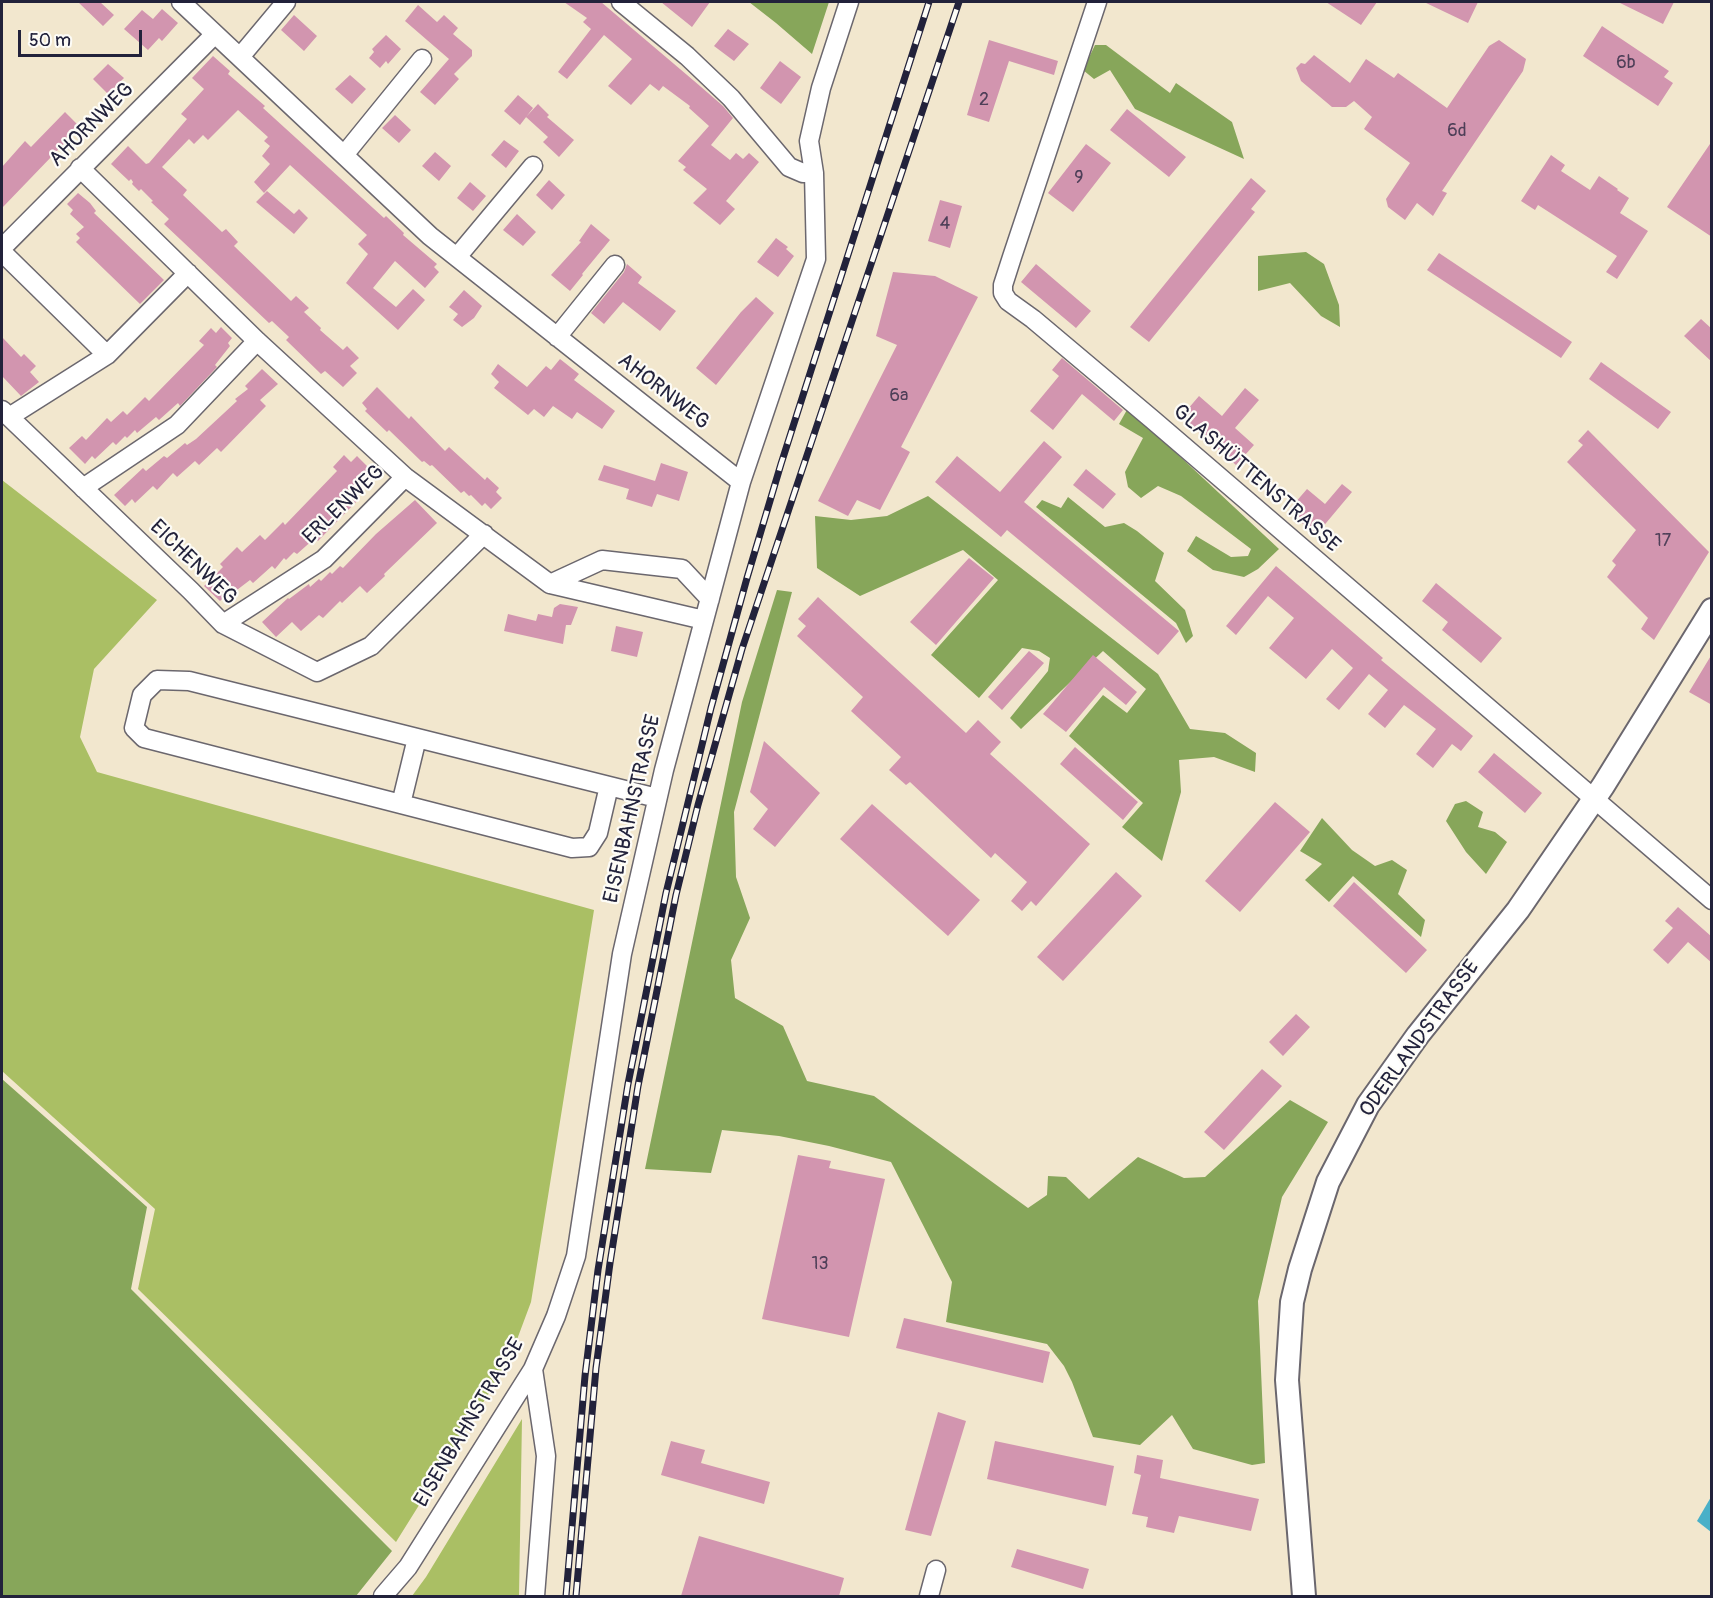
<!DOCTYPE html>
<html>
<head>
<meta charset="utf-8">
<style>
  body { margin:0 }
  #map { position:relative; width:1713px; height:1598px; overflow:hidden; background:#f2e7ce; font-family:Pangolin,sans-serif }
  canvas { display:block }
  .frame { position:absolute; inset:0; border:3px solid #22223b; pointer-events:none }
  .scale { position:absolute; left:18px; top:30px; width:124px; height:27px; box-sizing:border-box; border:3px solid #22223b; border-top:0; padding-left:8px; font-size:18px; line-height:21px; white-space:nowrap; color:#22223b; -webkit-text-stroke:4px #fdfcf7; paint-order:stroke }
</style>
</head>
<body>
<div id="map">
<canvas width="1713" height="1598"></canvas>
<div class="frame"></div>
<div class="scale">50 m</div>
</div>
<script>
const c = document.querySelector('canvas').getContext('2d');
c.lineJoin = 'round';
function paint(path, color) {
  c.fillStyle = color;
  c.fill(path, 'evenodd');
}
function poly(rows) {
  const path = new Path2D();
  for (const r of rows) {
    path.moveTo(r[0], r[1]);
    for (let i = 2; i < r.length; i += 2) path.lineTo(r[i], r[i + 1]);
  }
  return path;
}
function stroke(path, color, width, dash) {
  c.strokeStyle = color;
  c.lineWidth = width;
  c.lineCap = dash ? 'butt' : 'round';
  c.setLineDash(dash || []);
  c.stroke(path);
}
function write(font, color, halo, rows, align = 'center') {
  c.font = font + ' Pangolin,sans-serif';
  c.lineWidth = 4.5;
  c.setLineDash([]);
  c.textBaseline = 'middle';
  c.strokeStyle = halo;
  c.fillStyle = color;
  for (const [text, x, y, turn = 0] of rows) {
    c.save();
    c.translate(x, y);
    c.rotate((+turn || 0) * Math.PI / 180);
    c.textAlign = isNaN(turn) ? turn : align;
    if (halo) c.strokeText(text, 0, 0);
    c.fillText(text, 0, 0);
    c.restore();
  }
}
paint(poly([
  [2,480,157,600,94,669,80,737,97,772,594,910,531,1302,509,1361,396,1542,138,1289,155,1209,2,1071],
  [522,1419,519,1596,412,1596,426,1577]
]), '#aabf64');
paint(poly([
  [749,2,829,2,812,54,776,23],
  [1095,45,1106,45,1170,93,1176,83,1232,122,1244,159,1135,109,1110,70,1094,79,1083,70],
  [1306,252,1324,264,1339,305,1340,327,1321,316,1290,283,1258,291,1258,256],
  [1128,408,1279,549,1258,569,1244,577,1213,570,1187,551,1196,536,1231,557,1248,556,1251,549,1181,496,1158,486,1141,498,1128,487,1125,472,1143,438,1119,424],
  [928,496,1158,674,1190,729,1225,733,1256,753,1255,772,1214,757,1179,760,1181,792,1162,861,1122,827,1143,803,1069,736,1103,695,1127,713,1146,689,1103,651,1021,729,1010,718,1048,671,1050,658,1039,651,1022,648,979,698,931,655,998,580,963,550,860,596,817,568,815,516,851,520,887,516],
  [1068,497,1105,527,1124,523,1137,531,1164,553,1155,581,1185,610,1193,636,1186,643,1176,623,1036,507,1042,500,1061,508],
  [777,590,792,592,734,812,736,877,750,918,731,960,735,998,783,1026,807,1081,874,1096,1028,1208,1047,1195,1048,1176,1066,1177,1089,1199,1138,1157,1184,1178,1205,1177,1290,1100,1328,1122,1282,1197,1258,1301,1265,1463,1252,1465,1193,1449,1172,1415,1140,1445,1093,1437,1072,1382,1064,1366,1047,1344,946,1322,952,1282,891,1162,829,1146,779,1136,722,1130,711,1173,645,1169,742,702],
  [1466,801,1483,812,1478,827,1495,832,1507,842,1486,874,1466,852,1446,821,1455,804],
  [1322,818,1352,850,1375,866,1392,860,1407,870,1398,894,1425,920,1421,937,1353,876,1329,902,1305,880,1322,864,1300,851],
  [2,1079,147,1207,131,1289,392,1551,356,1596,2,1596]
]), '#87a65a');
paint(poly([
  [1711,1497,1711,1532,1697,1521]
]), '#49b0c8');
paint(poly([
  [78,2,100,2,114,15,103,26],
  [564,2,601,2,700,86,723,106,733,118,711,145,730,160,736,153,743,159,749,153,759,162,726,201,735,209,720,225,693,203,707,189,683,170,686,167,678,161,709,126,689,108,690,106,663,86,659,91,650,84,631,105,608,86,632,59,604,35,567,79,558,72,591,29,583,22,587,18],
  [661,2,710,2,692,27],
  [1326,2,1377,2,1361,25],
  [1424,2,1478,2,1468,23],
  [1618,2,1674,2,1663,24],
  [418,5,437,22,444,15,458,28,453,34,472,50,472,56,454,74,459,79,435,105,420,92,449,59,405,21],
  [162,9,178,23,162,41,159,38,148,50,124,29,142,10,153,19],
  [294,15,317,36,304,51,281,30],
  [1602,26,1669,71,1664,77,1673,83,1658,106,1583,56],
  [728,29,749,44,734,61,714,46],
  [386,35,401,49,388,64,386,61,380,68,369,58,374,52,372,49],
  [989,40,1058,61,1054,75,1009,61,989,122,967,115],
  [1499,40,1526,59,1523,71,1442,191,1447,193,1433,216,1417,203,1405,220,1388,207,1386,199,1410,163,1364,129,1372,117,1354,101,1346,107,1332,107,1301,81,1296,68,1301,63,1305,64,1314,55,1350,83,1366,59,1394,78,1398,73,1447,108,1489,46],
  [213,56,230,71,228,74,265,106,263,108,384,218,386,216,404,233,403,235,437,264,434,267,439,272,425,288,395,261,373,288,396,307,413,289,425,300,398,330,346,283,368,254,358,244,367,235,290,165,264,193,254,182,270,164,262,156,270,146,264,141,268,137,238,110,208,140,203,135,194,144,189,139,162,167,187,190,183,195,222,232,226,229,238,242,234,246,291,301,296,296,309,308,304,312,321,328,320,330,343,350,347,346,359,358,350,366,357,373,343,387,325,371,321,374,286,340,289,337,272,321,269,323,164,224,169,219,151,202,153,201,141,189,139,191,132,184,133,182,131,179,129,181,111,164,128,146,146,164,149,163,187,119,181,114,204,89,192,78],
  [780,61,801,77,781,104,760,88],
  [108,64,124,78,108,94,93,79],
  [350,75,366,89,352,104,335,89],
  [518,95,533,108,520,125,504,111],
  [538,104,549,115,547,117,574,140,559,157,543,142,548,137,526,117],
  [1127,109,1186,157,1169,177,1110,130],
  [65,112,80,127,2,208,2,167,25,141,31,147],
  [395,115,411,130,399,143,382,128],
  [504,140,519,151,506,168,491,155],
  [1712,141,1712,237,1667,207],
  [1086,144,1111,163,1073,212,1048,193],
  [435,152,451,166,439,181,422,166],
  [1551,155,1565,165,1561,171,1590,190,1599,176,1618,189,1617,190,1629,198,1620,213,1648,231,1617,279,1606,272,1617,256,1538,205,1535,210,1521,201],
  [1251,178,1266,191,1251,209,1255,212,1149,342,1130,327],
  [549,180,565,195,552,210,536,195],
  [470,182,486,196,473,211,457,198],
  [267,191,294,214,299,209,308,218,294,234,256,202],
  [78,193,90,203,96,211,94,213,164,280,140,304,76,242,80,238,76,234,84,227,70,214,73,210,67,204],
  [940,200,962,206,950,248,928,241],
  [517,214,536,232,523,246,503,230],
  [591,224,610,240,582,274,583,275,570,291,551,275,581,242,579,241],
  [776,238,788,247,786,249,794,256,778,277,757,262],
  [1439,253,1572,342,1561,358,1427,270],
  [627,264,642,277,638,283,676,311,660,331,623,302,604,324,591,313,624,272],
  [1036,264,1091,311,1076,328,1021,282],
  [893,272,935,276,978,297,901,447,910,452,880,510,857,500,848,516,818,501,897,345,876,336],
  [464,290,482,306,474,318,462,327,453,320,458,314,449,307],
  [756,297,774,313,716,385,696,368,741,312],
  [1701,319,1712,329,1712,362,1684,336],
  [221,327,232,338,228,343,230,346,215,365,217,367,180,406,178,403,159,420,156,417,137,433,135,430,127,438,125,436,116,445,113,442,95,459,92,456,85,464,69,448,82,436,86,440,107,418,111,422,123,411,127,415,145,397,149,401,204,345,199,341,211,328,216,333],
  [2,337,21,357,24,354,36,366,30,372,39,382,21,396,2,376],
  [1062,358,1123,410,1114,421,1082,394,1053,430,1030,411,1059,376,1052,370],
  [560,359,579,374,574,380,615,411,602,429,577,412,572,419,553,406,544,417,534,409,528,415,494,388,499,382,491,374,498,364,527,387,546,366,551,370],
  [1601,362,1671,412,1658,429,1589,379],
  [262,369,278,384,260,400,266,406,221,452,217,448,199,465,195,461,177,477,173,473,157,490,153,486,135,503,132,499,125,506,114,495,143,468,146,471,164,456,167,458,185,443,187,445,196,439,237,401,235,399,248,389,245,386],
  [377,387,409,419,411,416,445,451,449,447,485,480,487,477,499,488,496,492,502,498,491,509,485,503,482,506,471,495,469,496,464,491,461,493,432,465,430,466,424,461,422,462,389,430,387,432,365,411,367,409,362,403],
  [1245,388,1259,400,1235,428,1254,445,1236,465,1181,417,1199,396,1222,416],
  [1588,430,1709,552,1654,640,1641,629,1648,618,1607,577,1616,565,1612,561,1636,530,1567,462,1583,445,1578,441],
  [1044,441,1062,457,1024,502,1179,631,1158,655,1007,530,1001,537,935,482,957,456,1000,492],
  [344,455,351,462,357,456,372,471,367,476,370,479,358,492,360,494,355,499,357,501,318,541,315,538,297,554,294,552,286,560,284,558,275,569,272,566,253,583,250,580,233,593,230,591,220,601,204,586,223,567,220,564,237,547,242,552,260,535,265,540,283,522,285,525,337,471,333,467],
  [661,463,688,472,679,501,657,494,652,507,626,499,629,489,598,480,604,465,655,481],
  [1086,469,1116,494,1103,509,1073,485],
  [1342,484,1352,492,1316,535,1288,511,1307,489,1325,504],
  [415,500,437,523,384,574,385,576,367,593,360,586,342,603,340,601,323,618,319,615,301,631,292,622,276,637,262,622,288,598,289,599,309,584,310,587,319,579,321,581,330,572,332,574,340,566,343,568,376,534],
  [969,558,994,578,936,645,910,622],
  [1276,566,1383,658,1381,660,1473,736,1461,751,1452,744,1433,768,1416,754,1436,729,1404,705,1385,728,1368,714,1388,690,1369,674,1339,710,1326,699,1353,668,1332,649,1306,679,1269,648,1294,618,1268,596,1236,635,1226,626],
  [1436,583,1502,638,1481,663,1442,630,1448,622,1422,601],
  [818,597,966,733,978,720,1001,742,990,754,1090,844,1036,906,1031,901,1022,911,1011,901,1027,882,995,853,991,858,910,782,906,785,889,770,901,757,851,711,863,697,797,636,806,626,798,619],
  [560,604,578,607,571,625,566,625,563,644,504,631,508,614,536,621,538,614,552,617,554,608],
  [616,626,643,632,637,657,611,651],
  [1029,651,1044,663,1002,710,988,697],
  [1712,654,1712,705,1689,692],
  [1093,655,1137,692,1126,705,1104,687,1066,732,1043,714],
  [764,741,820,793,775,847,753,829,768,809,750,792],
  [1075,747,1138,802,1123,820,1060,764],
  [1494,753,1542,793,1525,813,1478,772],
  [1275,802,1310,832,1240,912,1205,881],
  [872,804,980,900,948,936,840,839],
  [1116,872,1142,896,1063,981,1037,957],
  [1354,882,1427,950,1406,973,1333,906],
  [1678,907,1712,937,1712,963,1688,942,1668,964,1653,950,1673,928,1665,921],
  [1296,1014,1310,1027,1283,1056,1269,1042],
  [1262,1069,1282,1086,1224,1150,1204,1132],
  [798,1155,831,1161,829,1168,885,1179,849,1337,762,1319],
  [904,1318,1050,1352,1043,1383,896,1348],
  [938,1412,966,1421,931,1536,905,1530],
  [671,1441,705,1450,701,1463,770,1482,764,1504,661,1475],
  [995,1441,1114,1466,1106,1506,987,1479],
  [1137,1455,1163,1460,1160,1478,1259,1499,1251,1531,1179,1516,1174,1533,1146,1527,1148,1517,1132,1514,1141,1475,1134,1473],
  [699,1536,844,1578,839,1596,681,1596],
  [1017,1549,1089,1569,1083,1589,1011,1567]
]), '#d295af');
const minor = poly([
  [181,2,430,236,741,482],
  [621,2,687,56,731,98,789,167,803,173,814,173],
  [1097,2,1012,257,1003,285,1003,293,1008,301,1033,319,1153,420,1712,900],
  [240,57,286,2],
  [344,155,422,59],
  [80,168,257,341,405,477,550,584,704,620],
  [2,248,215,34],
  [2,252,107,355],
  [457,257,533,166],
  [557,337,615,265],
  [2,410,191,591,223,624,317,672,371,646,484,534],
  [9,417,107,355,188,273],
  [83,488,177,425,257,341],
  [550,584,602,560,682,569,710,599],
  [223,624,324,559,405,477],
  [609,786,598,833,589,847,572,848,144,738,134,728,142,695,157,680,189,681,657,798],
  [401,804,417,738],
  [533,1369,546,1456,535,1596],
  [383,1596,408,1567,533,1369,556,1316,576,1256,622,954,664,770,741,482,816,259,814,173,809,141,821,88,849,2],
  [929,1596,936,1570]
]);
const tertiary = poly([
  [1304,1596,1287,1380,1292,1302,1300,1269,1328,1182,1368,1105,1418,1035,1518,910,1603,786,1712,610]
]);
stroke(minor, '#6b676e', 21);
stroke(tertiary, '#6b676e', 26);
stroke(minor, '#fff', 18);
stroke(tertiary, '#fff', 22);
const rail = poly([
  [566,1596,585,1376,598,1270,628,1084,666,893,711,708,747,578,781,464,929,2],
  [576,1596,596,1368,610,1263,638,1086,676,895,698,805,742,649,959,2]
]);
stroke(rail, '#22223b', 7);
stroke(rail, '#fdfcf7', 4.5, [14]);
write('18px', '#4e3f58', null, [
  ["6b",1626,63],
  ["2",984,100],
  ["6d",1457,131],
  ["9",1079,178],
  ["4",945,224],
  ["6a",899,396],
  ["17",1663,541],
  ["13",820,1264]
]);
write('21px', '#22223b', '#fdfcf7', [
  ["AHORNWEG",92,125,-45],
  ["AHORNWEG",663,392,38],
  ["GLASHÜTTENSTRASSE",1256,479,41],
  ["ERLENWEG",344,505,-44],
  ["EICHENWEG",193,563,44],
  ["EISENBAHNSTRASSE",633,809,-77],
  ["ODERLANDSTRASSE",1420,1039,-54],
  ["EISENBAHNSTRASSE",470,1423,-59]
]);
</script>
</body>
</html>
